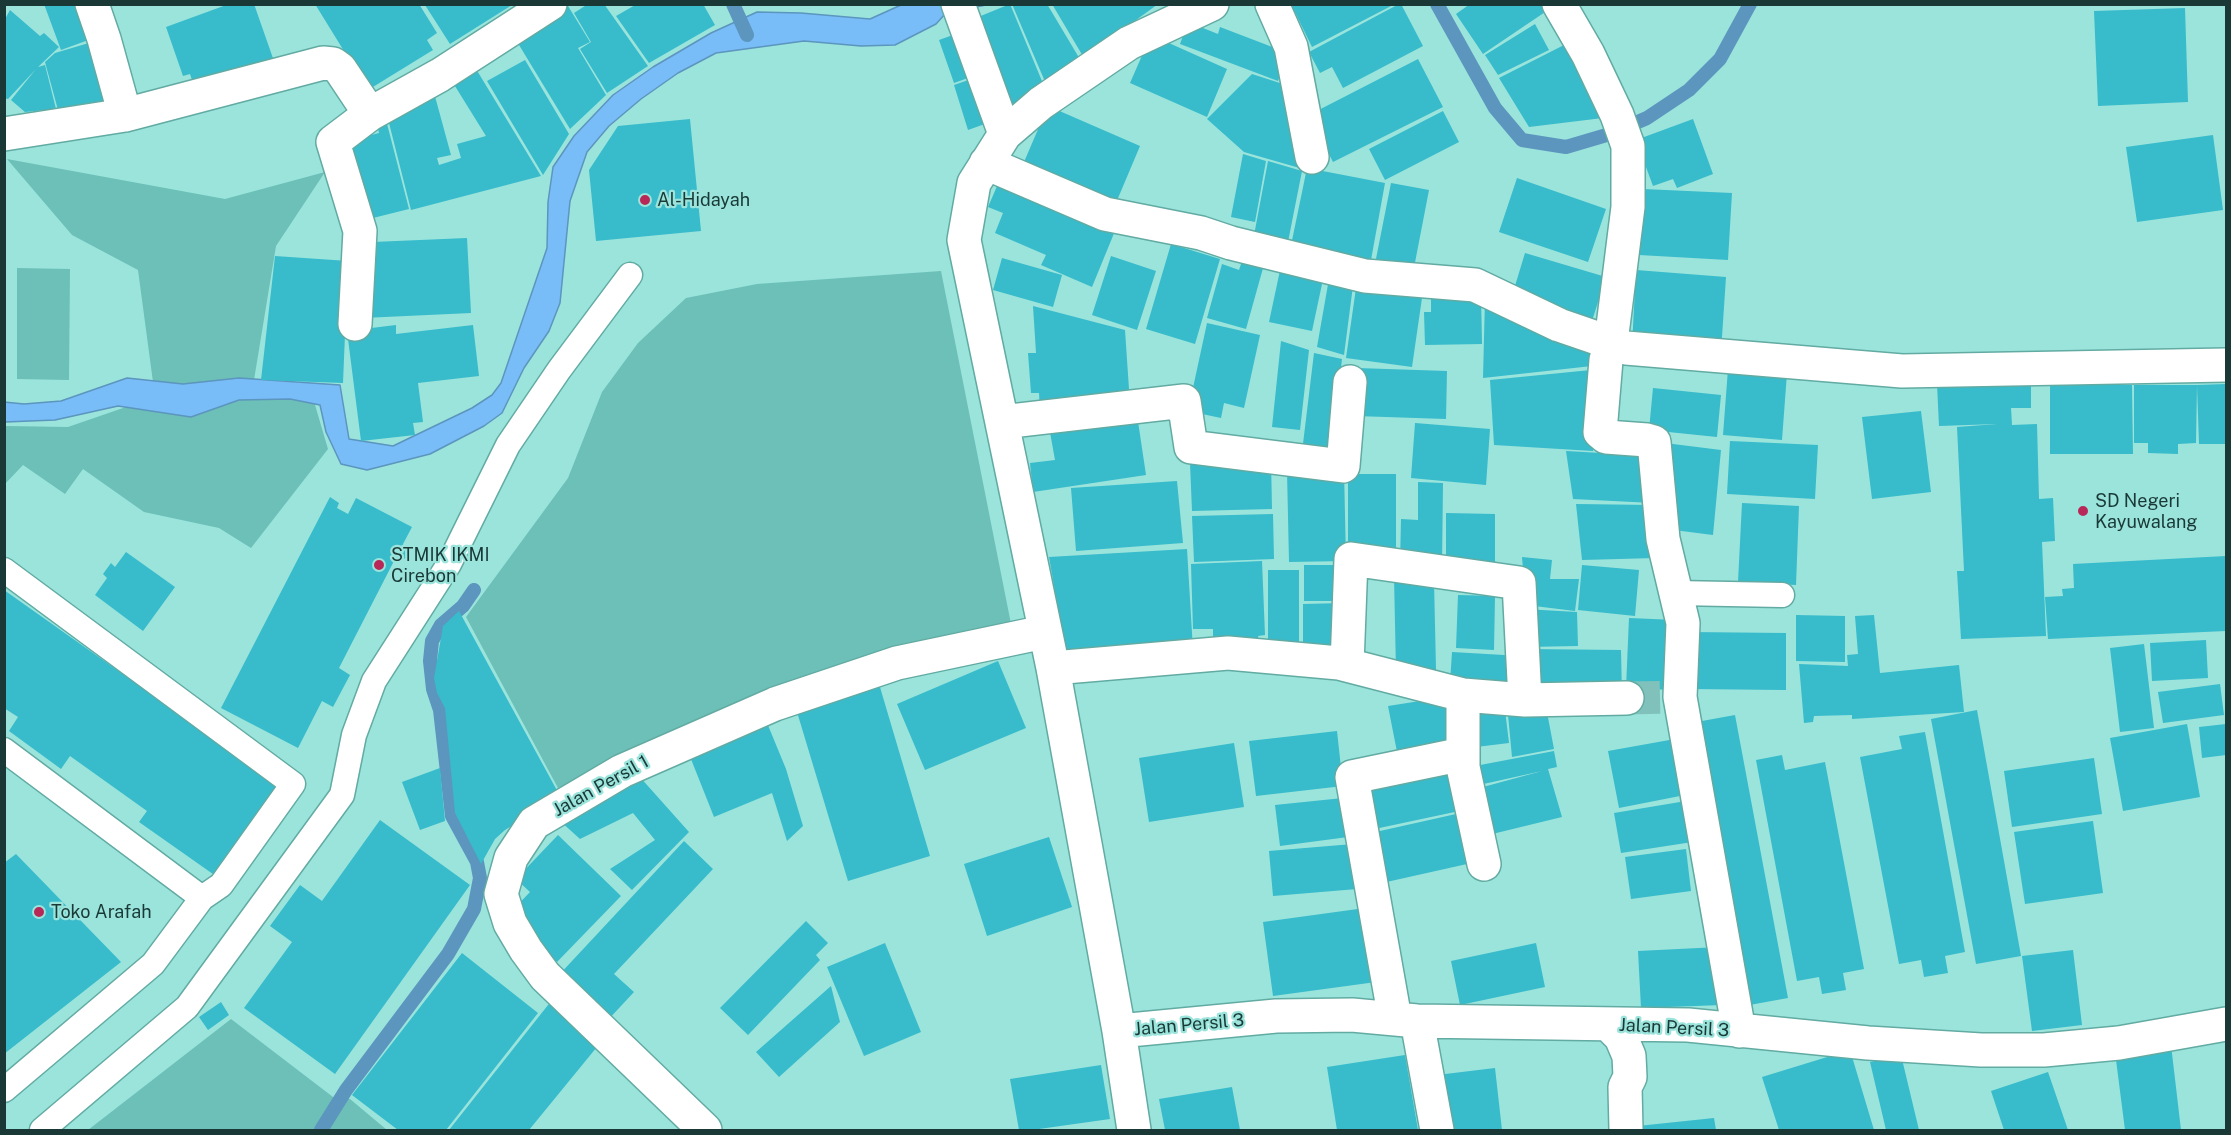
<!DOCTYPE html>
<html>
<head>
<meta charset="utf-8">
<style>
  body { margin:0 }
  #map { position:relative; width:2231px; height:1135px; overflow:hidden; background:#9ae4dc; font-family:"Public Sans",sans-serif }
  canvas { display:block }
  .frame { position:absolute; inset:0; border:6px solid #1a3936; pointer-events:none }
</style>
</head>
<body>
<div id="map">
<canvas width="2231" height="1135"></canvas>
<div class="frame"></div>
</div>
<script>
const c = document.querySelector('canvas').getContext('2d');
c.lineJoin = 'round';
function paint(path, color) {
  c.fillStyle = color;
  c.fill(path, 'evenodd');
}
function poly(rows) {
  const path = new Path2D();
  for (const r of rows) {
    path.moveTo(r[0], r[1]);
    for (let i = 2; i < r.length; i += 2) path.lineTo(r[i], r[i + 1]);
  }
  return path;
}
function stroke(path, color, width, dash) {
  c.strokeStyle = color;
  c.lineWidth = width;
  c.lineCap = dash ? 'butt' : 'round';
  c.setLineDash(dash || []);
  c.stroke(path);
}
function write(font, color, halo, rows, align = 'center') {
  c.font = font + ' "Public Sans",sans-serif';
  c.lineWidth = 4.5;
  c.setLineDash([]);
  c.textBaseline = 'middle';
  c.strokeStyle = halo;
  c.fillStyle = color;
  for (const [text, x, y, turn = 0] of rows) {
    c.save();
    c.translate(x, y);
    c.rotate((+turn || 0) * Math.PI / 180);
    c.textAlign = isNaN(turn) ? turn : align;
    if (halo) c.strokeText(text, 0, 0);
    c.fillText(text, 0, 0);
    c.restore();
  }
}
paint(poly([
  [7,159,225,199,325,172,276,246,253,386,310,388,328,449,251,548,219,528,144,512,83,469,65,494,23,465,5,484,5,426,68,427,155,397,138,270,72,235],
  [17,268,70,269,69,380,17,379],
  [941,271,1012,629,671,737,558,788,466,617,568,478,602,392,638,343,686,298,757,284],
  [231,1019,333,1097,350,1099,387,1130,88,1130]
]), '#6cc0b7');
const water = poly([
  [901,5,986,5,946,13,936,24,895,45,861,46,804,41,716,53,678,73,641,99,609,126,587,152,570,201,560,303,549,331,524,368,502,413,484,426,430,454,367,470,341,464,326,432,320,405,290,399,239,400,191,417,118,406,55,420,5,422,4,402,24,404,61,401,127,378,183,384,239,378,340,385,349,439,393,446,472,408,492,395,501,383,547,248,548,202,553,167,574,136,613,95,653,67,711,33,757,12,801,13,870,19,901,5]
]);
paint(water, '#78bcf8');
stroke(water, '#5c95be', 1.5);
stroke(poly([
  [733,4,747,35],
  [1437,4,1495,108,1522,140,1566,147,1610,134,1647,118,1689,90,1720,59,1750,4],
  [321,1130,346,1090,448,954,474,909,480,878,477,862,452,816,440,710,433,689,430,661,432,641,441,625,463,606,474,590]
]), '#5c95be', 14);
paint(poly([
  [44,4,81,4,94,38,61,50],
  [229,4,254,4,275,64,196,92,190,74,183,76,166,27],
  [315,4,419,4,437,33,427,40,433,50,368,90],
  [588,4,604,4,648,66,607,93,580,49,591,42,574,13],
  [637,4,703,4,715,25,649,63,616,16],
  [1010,4,1044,86,1007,120,971,20],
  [1012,4,1047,4,1081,61,1046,84],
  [1052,4,1158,4,1084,58],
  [1291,4,1395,4,1312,47],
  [1399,4,1401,4,1423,46,1343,88,1332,67,1320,73,1309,52],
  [1470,4,1553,4,1554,6,1483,54,1456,14],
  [425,5,512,5,450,44],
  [568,6,590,42,578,48,606,95,570,129,513,35],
  [2185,8,2188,102,2098,106,2094,11],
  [10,10,40,36,44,33,59,47,38,67,45,65,56,109,25,112,11,100,36,69,8,99,4,98,4,21],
  [1188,22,1218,34,1220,27,1288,53,1278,81,1180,44],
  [1535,24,1549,50,1498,75,1485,55],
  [964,31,979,74,954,83,939,40],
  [1151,35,1227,69,1207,117,1130,83],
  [99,40,118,106,58,110,45,62,55,53],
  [1566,44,1611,117,1529,127,1499,78],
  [1418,59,1443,107,1333,162,1309,115],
  [525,60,569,134,543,175,487,81],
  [473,64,541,176,411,210,387,115,433,89,451,155,437,158,439,165,461,158,457,144,486,136,450,78],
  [1252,74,1286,85,1303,169,1244,152,1207,119],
  [980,76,996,120,968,130,954,85],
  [1048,106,1140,146,1113,210,1021,169],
  [1443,111,1459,142,1385,180,1369,149],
  [385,116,409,209,365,220,344,142,379,133,376,119],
  [690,119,701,231,596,241,589,170,618,126],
  [1693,119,1713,174,1677,188,1673,179,1653,186,1636,140],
  [2213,135,2223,210,2137,222,2126,147],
  [1243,154,1266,161,1255,222,1231,217],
  [1268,161,1302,171,1286,252,1252,246],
  [1307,168,1385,183,1369,271,1289,255],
  [1001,177,1117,226,1092,287,1041,265,1046,255,995,233,1003,213,988,207],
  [1517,178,1606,209,1588,262,1499,232],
  [1391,183,1429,190,1412,278,1374,269],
  [1643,189,1732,193,1728,260,1639,255],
  [467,238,471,313,363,318,361,286,375,285,373,242],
  [1171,244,1220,259,1195,344,1146,329],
  [1525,253,1606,277,1591,324,1511,299],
  [1244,255,1265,261,1246,329,1207,318,1222,264,1239,270],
  [275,256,348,261,343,383,261,380],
  [1111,256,1156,271,1137,330,1092,315],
  [1002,258,1062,275,1053,307,993,290],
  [1282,261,1325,270,1312,331,1269,322],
  [1636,270,1726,277,1721,352,1632,346],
  [1330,273,1354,278,1344,355,1317,347],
  [1357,281,1423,291,1412,367,1346,358],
  [1481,294,1482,344,1425,345,1424,312,1431,312,1431,295],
  [1485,298,1605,347,1601,365,1483,378],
  [1033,306,1125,330,1130,404,1040,411,1039,393,1031,393,1028,353,1036,353],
  [1207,323,1260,335,1244,408,1224,403,1221,418,1188,411],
  [396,325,396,334,473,325,479,376,418,383,423,422,413,423,415,435,361,441,347,331],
  [1281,341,1309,350,1300,430,1272,427],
  [1314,353,1342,359,1331,455,1302,452],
  [1357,368,1447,371,1446,419,1356,416],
  [1601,369,1593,451,1494,445,1490,380],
  [1728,369,1787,373,1782,440,1723,435],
  [2031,382,2031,408,2011,408,2012,425,2037,424,2039,499,2053,498,2055,541,2042,542,2046,636,1961,639,1957,571,1964,571,1957,427,1997,424,1939,426,1937,384],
  [2226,384,2226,444,2199,444,2197,385],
  [2050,385,2132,385,2133,454,2050,454],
  [2134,385,2197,385,2196,443,2178,444,2178,454,2148,453,2148,443,2134,443],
  [1653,388,1721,395,1717,437,1649,430],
  [1136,408,1146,475,1033,492,1030,463,1055,460,1048,421],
  [1921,411,1931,492,1872,499,1862,417],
  [1415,423,1490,429,1486,485,1411,478],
  [1730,441,1818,445,1815,499,1727,494],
  [1665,443,1721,450,1713,535,1666,529],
  [1566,451,1653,456,1653,503,1573,499],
  [1271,460,1272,509,1192,511,1190,463],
  [1344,470,1346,561,1289,562,1287,471],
  [1348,474,1396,474,1396,550,1348,550],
  [1177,481,1183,543,1076,551,1071,488],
  [1418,482,1443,483,1442,566,1400,565,1401,519,1418,520],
  [330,497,339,503,337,508,348,514,356,498,412,527,403,544,407,558,394,561,339,668,350,675,333,707,322,701,298,748,221,708],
  [1742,503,1799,506,1796,585,1738,582],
  [1576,504,1652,505,1655,558,1582,560],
  [1446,513,1495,514,1495,569,1446,569],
  [1273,514,1274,559,1194,562,1192,516],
  [1187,549,1193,650,1067,660,1049,557],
  [126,552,175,587,143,631,95,595,107,578,103,574,111,563,115,567],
  [2226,556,2226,631,2048,639,2045,597,2063,596,2062,589,2074,588,2073,564],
  [1522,557,1552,560,1550,579,1579,579,1575,611,1526,605],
  [1262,561,1265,635,1258,636,1259,644,1213,645,1213,629,1193,629,1191,564],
  [1304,565,1346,565,1345,601,1304,601],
  [1582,565,1639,570,1635,616,1578,610],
  [1268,570,1299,570,1299,648,1268,648],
  [1394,576,1434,581,1436,670,1396,671],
  [4,590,216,740,288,783,220,879,139,822,147,811,70,756,61,769,9,731,18,717,4,708],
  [1458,595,1495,596,1494,650,1456,648],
  [1344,603,1344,652,1303,652,1303,604],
  [1524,609,1577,612,1578,646,1526,647],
  [459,611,560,796,505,830,495,839,481,864,455,813,445,708,437,693,434,678,443,626],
  [1796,615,1845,616,1845,662,1796,661],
  [1874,615,1880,673,1959,665,1964,712,1852,719,1852,715,1814,716,1813,722,1804,723,1799,664,1848,666,1847,655,1858,654,1855,616],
  [1629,618,1676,620,1673,690,1626,688],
  [1689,632,1786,633,1786,690,1689,689],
  [2206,640,2208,678,2152,681,2150,643],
  [2144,644,2154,728,2120,732,2110,648],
  [1528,649,1621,650,1622,696,1528,695],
  [1452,652,1521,656,1520,696,1450,683],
  [998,661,1026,728,925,770,897,704],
  [877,677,930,856,848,881,794,702],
  [2220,684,2224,715,2163,723,2158,692],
  [1460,698,1460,752,1399,762,1388,706,1433,699],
  [1466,702,1504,702,1509,743,1468,748],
  [1507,704,1546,707,1554,749,1512,757],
  [1977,710,2021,956,1976,964,1931,719],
  [1735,715,1788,998,1744,1006,1691,723],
  [765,718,786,769,803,826,787,841,772,793,714,817,687,749],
  [2187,724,2200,797,2123,811,2110,738],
  [2226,724,2226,755,2202,758,2199,727],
  [1337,731,1343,786,1256,796,1249,741],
  [1925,732,1965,952,1945,956,1948,973,1924,977,1921,960,1899,964,1860,757,1902,749,1899,736],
  [1675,739,1685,795,1619,808,1608,751],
  [1234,743,1244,807,1149,822,1139,758],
  [1554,751,1557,767,1548,769,1562,817,1484,836,1472,790,1542,771,1479,785,1475,766],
  [1782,755,1785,770,1825,762,1864,969,1843,973,1846,990,1822,994,1819,977,1797,981,1756,760],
  [2094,758,2102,814,2012,827,2004,771],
  [1453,759,1464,810,1370,830,1359,779],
  [440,768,445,821,420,830,402,782],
  [639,776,689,832,632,890,610,869,655,840,633,813,580,839,559,820],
  [1343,798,1348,837,1280,846,1275,805],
  [1692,800,1699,841,1621,853,1614,813],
  [1465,812,1476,862,1382,883,1371,833],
  [380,820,470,885,335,1074,244,1008,292,942,270,926,300,885,322,901],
  [2093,821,2103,893,2025,904,2014,832],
  [558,835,621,896,557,962,508,915,530,892,516,879],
  [1049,837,1072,907,987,936,964,864],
  [684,841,713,869,614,974,634,992,606,1022,558,976],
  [1353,844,1357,889,1273,896,1269,851],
  [1686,849,1691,891,1631,899,1625,857],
  [16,854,121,962,4,1054,4,863],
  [1365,908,1376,982,1273,996,1263,922],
  [806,921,828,943,816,955,820,960,748,1035,720,1008],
  [885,943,921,1032,864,1056,827,967],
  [1536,943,1545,987,1460,1005,1451,961],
  [1719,947,1722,1005,1641,1008,1638,951],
  [2073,950,2082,1025,2032,1031,2022,956],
  [462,953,538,1013,446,1130,398,1130,352,1095],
  [831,986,840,1022,779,1077,756,1052],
  [552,1000,601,1042,529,1130,449,1130],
  [221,1002,229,1015,208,1030,199,1017],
  [2171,1045,2181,1130,2125,1130,2115,1052],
  [1850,1050,1874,1130,1779,1130,1762,1077],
  [1405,1055,1418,1130,1337,1130,1327,1067],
  [1901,1055,1919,1130,1886,1130,1870,1062],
  [1101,1065,1110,1119,1032,1130,1019,1130,1010,1079],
  [1495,1068,1502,1130,1444,1130,1437,1075],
  [2048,1072,2068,1130,2004,1130,1991,1091],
  [1232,1087,1240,1130,1165,1130,1159,1099],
  [1714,1118,1716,1130,1638,1130,1638,1126]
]), '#38bbcb');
stroke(poly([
  [1627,698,1680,697]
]), '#80c2bb', 33, [33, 16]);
const lane = poly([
  [4,570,293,784,221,885,202,898],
  [1676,593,1782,595],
  [4,750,202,898,153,964,4,1090],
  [42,1130,187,1007,342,795,354,735,374,681,449,564,508,445,559,370,630,275]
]);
const street = poly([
  [92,4,104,39,125,115],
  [958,4,1005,134],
  [1272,4,1291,47,1312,157],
  [1559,4,1588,54,1617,115,1628,146,1628,207,1611,342,1606,360,1600,432,1606,437,1647,440,1654,442,1663,539,1683,623,1680,697,1739,1031],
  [4,134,125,115,323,63,333,64,340,69,370,114,440,75,550,4],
  [986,163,1105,214,1201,233,1231,243,1365,276,1475,285,1559,325,1626,348,1902,371,2226,365],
  [355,324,360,231,333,142,370,114],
  [1002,422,1184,401,1191,447,1343,466,1350,382],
  [1347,665,1351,559,1519,583,1525,700],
  [1053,668,1228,653,1339,663,1463,695,1525,700,1627,698],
  [1463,695,1463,767,1484,864],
  [1395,1019,1352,777,1463,754],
  [1417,1021,1437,1130],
  [1608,1024,1621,1037,1629,1056,1630,1077,1625,1087,1626,1130],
  [1119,1031,1276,1016,1352,1015,1417,1021,1688,1025,1868,1043,1981,1050,2044,1050,2119,1043,2226,1024],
  [705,1130,545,976,526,950,510,923,501,894,511,858,534,823,622,771,775,704,897,663,1044,632],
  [1134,1130,1119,1031,1053,668,964,240,974,183,1005,134,1041,103,1129,43,1212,4]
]);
stroke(lane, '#62aba3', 27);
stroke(street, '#62aba3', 36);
stroke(lane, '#fff', 24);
stroke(street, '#fff', 33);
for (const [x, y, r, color] of [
  [645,200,6,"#b72858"],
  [2083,511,6,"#b72858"],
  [379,565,6,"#b72858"],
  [39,912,6,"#b72858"]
]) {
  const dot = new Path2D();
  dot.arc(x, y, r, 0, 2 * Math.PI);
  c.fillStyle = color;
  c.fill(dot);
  stroke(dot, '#9ae4dc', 2);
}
write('18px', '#1a3936', '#9ae4dc', [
  ["Al-Hidayah",657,200],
  ["SD Negeri",2095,501],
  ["Kayuwalang",2095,522],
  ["STMIK IKMI",391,555],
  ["Cirebon",391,576],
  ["Toko Arafah",51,912]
], 'left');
write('18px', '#1a3936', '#9ae4dc', [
  ["Jalan Persil 1",601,786,-29],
  ["Jalan Persil 3",1189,1025,-5],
  ["Jalan Persil 3",1674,1028,3]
]);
</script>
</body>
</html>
